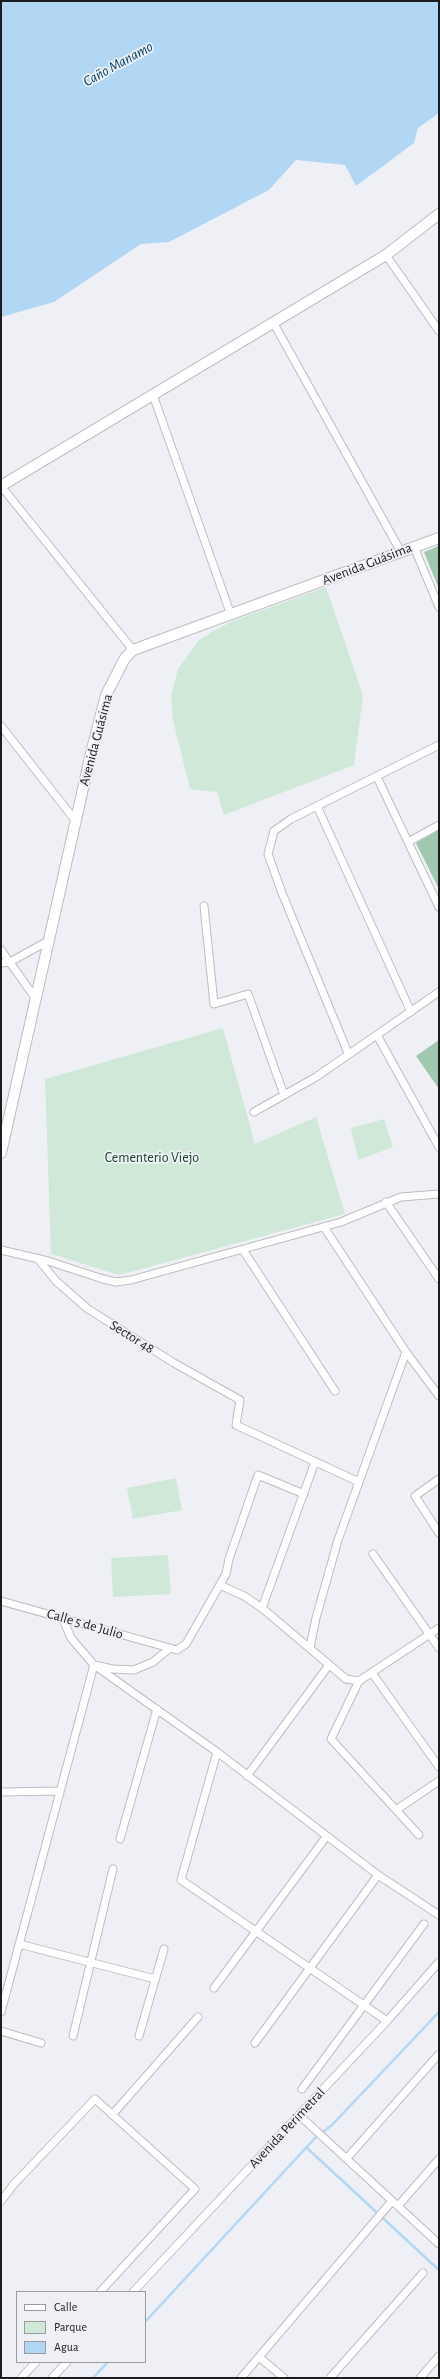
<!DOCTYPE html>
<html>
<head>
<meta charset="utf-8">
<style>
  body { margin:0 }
  #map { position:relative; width:440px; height:2379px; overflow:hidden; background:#eff0f5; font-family:"Alegreya Sans",sans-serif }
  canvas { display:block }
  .frame { position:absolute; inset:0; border:2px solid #1c1c1e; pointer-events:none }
  .legend { position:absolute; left:16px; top:2291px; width:130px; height:72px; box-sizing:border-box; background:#eff0f5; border:1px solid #9b9b9f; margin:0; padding:5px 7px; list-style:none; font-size:12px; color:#1c1c1e }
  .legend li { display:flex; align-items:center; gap:8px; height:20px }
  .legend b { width:20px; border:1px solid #9b9b9f }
</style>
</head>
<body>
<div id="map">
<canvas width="440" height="2379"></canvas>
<div class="frame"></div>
<ul class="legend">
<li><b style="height:5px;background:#fff"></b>Calle</li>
<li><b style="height:11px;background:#cfe8d8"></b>Parque</li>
<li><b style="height:11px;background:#b1d7f4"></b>Agua</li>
</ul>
</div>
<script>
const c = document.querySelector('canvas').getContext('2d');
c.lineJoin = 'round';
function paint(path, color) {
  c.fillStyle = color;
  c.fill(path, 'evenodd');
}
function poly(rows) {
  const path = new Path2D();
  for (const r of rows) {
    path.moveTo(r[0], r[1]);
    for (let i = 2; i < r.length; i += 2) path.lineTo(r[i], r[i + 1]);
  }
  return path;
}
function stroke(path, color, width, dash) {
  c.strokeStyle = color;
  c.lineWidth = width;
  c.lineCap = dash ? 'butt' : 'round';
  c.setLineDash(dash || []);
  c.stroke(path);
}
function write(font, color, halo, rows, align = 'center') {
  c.font = font + ' "Alegreya Sans",sans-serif';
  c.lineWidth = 3.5;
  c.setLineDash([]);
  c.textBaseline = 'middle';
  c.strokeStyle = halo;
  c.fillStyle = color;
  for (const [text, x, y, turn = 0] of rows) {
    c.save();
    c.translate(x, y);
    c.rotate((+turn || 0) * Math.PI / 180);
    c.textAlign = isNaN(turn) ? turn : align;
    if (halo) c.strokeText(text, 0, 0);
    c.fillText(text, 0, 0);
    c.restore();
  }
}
paint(poly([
  [326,587,363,695,354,765,224,815,217,792,190,789,173,720,171,695,178,669,199,640,213,631,233,621],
  [223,1028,255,1144,316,1117,345,1214,119,1275,51,1254,45,1079],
  [384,1119,393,1147,358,1160,351,1128],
  [176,1478,182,1510,133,1519,127,1488],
  [168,1555,171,1594,113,1597,111,1558]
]), '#cfe8d8');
paint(poly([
  [439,546,439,589,424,552],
  [439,830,439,889,416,843],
  [439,1040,439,1089,416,1056]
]), '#9fc8ae');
paint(poly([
  [1,1,439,1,439,113,418,128,414,143,356,186,345,165,296,160,269,190,169,242,141,244,54,302,1,317]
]), '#b1d7f4');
stroke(poly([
  [307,2148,439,2270],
  [145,2322,316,2137,332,2125,439,2012],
  [93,2378,108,2362]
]), '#b1d7f4', 2.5);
const minor = poly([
  [386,255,439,331],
  [273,322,401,552],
  [153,395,231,615],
  [1,486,133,650],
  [414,547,439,607],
  [1,726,75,820],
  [377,777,439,907],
  [317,806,411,1012],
  [408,842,439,825],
  [204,906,214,1004,248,994,284,1095],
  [1,950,36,999],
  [1,963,10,962,48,941],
  [377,1035,439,1147],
  [348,1053,282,893,268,854,274,831,291,819,439,745],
  [254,1112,316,1077,439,992],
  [386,1202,439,1279],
  [324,1227,406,1352,439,1396],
  [1,1250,48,1261,103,1279,116,1282,131,1280,341,1222,401,1197,439,1194],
  [243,1250,335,1391],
  [38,1259,56,1281,88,1309,174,1363,240,1400,236,1425,359,1482],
  [439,1479,415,1496,439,1533],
  [373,1554,439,1648],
  [220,1585,244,1596,262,1608,346,1679,359,1681],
  [1,1601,177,1650,186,1644,226,1574,229,1559,258,1475,304,1494],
  [262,1608,315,1462],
  [62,1617,71,1638,94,1665,217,1752,378,1875,439,1915],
  [310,1647,316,1618,338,1540,406,1352],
  [372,1673,439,1767],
  [217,1752,181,1880,387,2021],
  [247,1776,329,1665],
  [1,1792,60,1791],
  [396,1810,439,1781],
  [419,1835,331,1739,359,1681,439,1628],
  [120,1839,157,1709],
  [19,1944,155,1979],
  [214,1988,326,1837],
  [1,2012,94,1665,113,1669,134,1670,153,1662,169,1649],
  [1,2031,41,2043],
  [73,2036,113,1869],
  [139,2036,164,1949],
  [255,2043,378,1875],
  [302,2089,424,1924],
  [112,2115,198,2017],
  [299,2115,439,2244],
  [347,2158,439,2054],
  [1,2201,14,2184,95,2099,195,2189,100,2292],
  [398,2206,439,2159],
  [133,2292,387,2021,439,1962],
  [259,2357,284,2378],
  [21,2378,36,2362],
  [52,2378,67,2362],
  [241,2378,392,2201],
  [330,2378,423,2273],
  [420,2378,439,2356]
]);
const secondary = poly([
  [1,486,386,255,439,214],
  [1,1153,91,753,106,695,125,658,133,650,439,538]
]);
stroke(minor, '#bdbec3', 9);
stroke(secondary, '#bdbec3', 12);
stroke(minor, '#fff', 7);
stroke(secondary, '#fff', 10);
write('14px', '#1c1c1e', '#eff0f5', [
  ["Avenida Guásima",367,564,-21],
  ["Avenida Guásima",96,740,-75],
  ["Sector 48",132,1337,32],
  ["Calle 5 de Julio",85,1624,16],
  ["Avenida Perimetral",287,2128,-47]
]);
write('14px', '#10432a', '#eff0f5', [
  ["Cementerio Viejo",152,1158]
]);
write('italic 15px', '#004368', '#eff0f5', [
  ["Caño Manamo",118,64,-29]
]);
</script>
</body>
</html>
